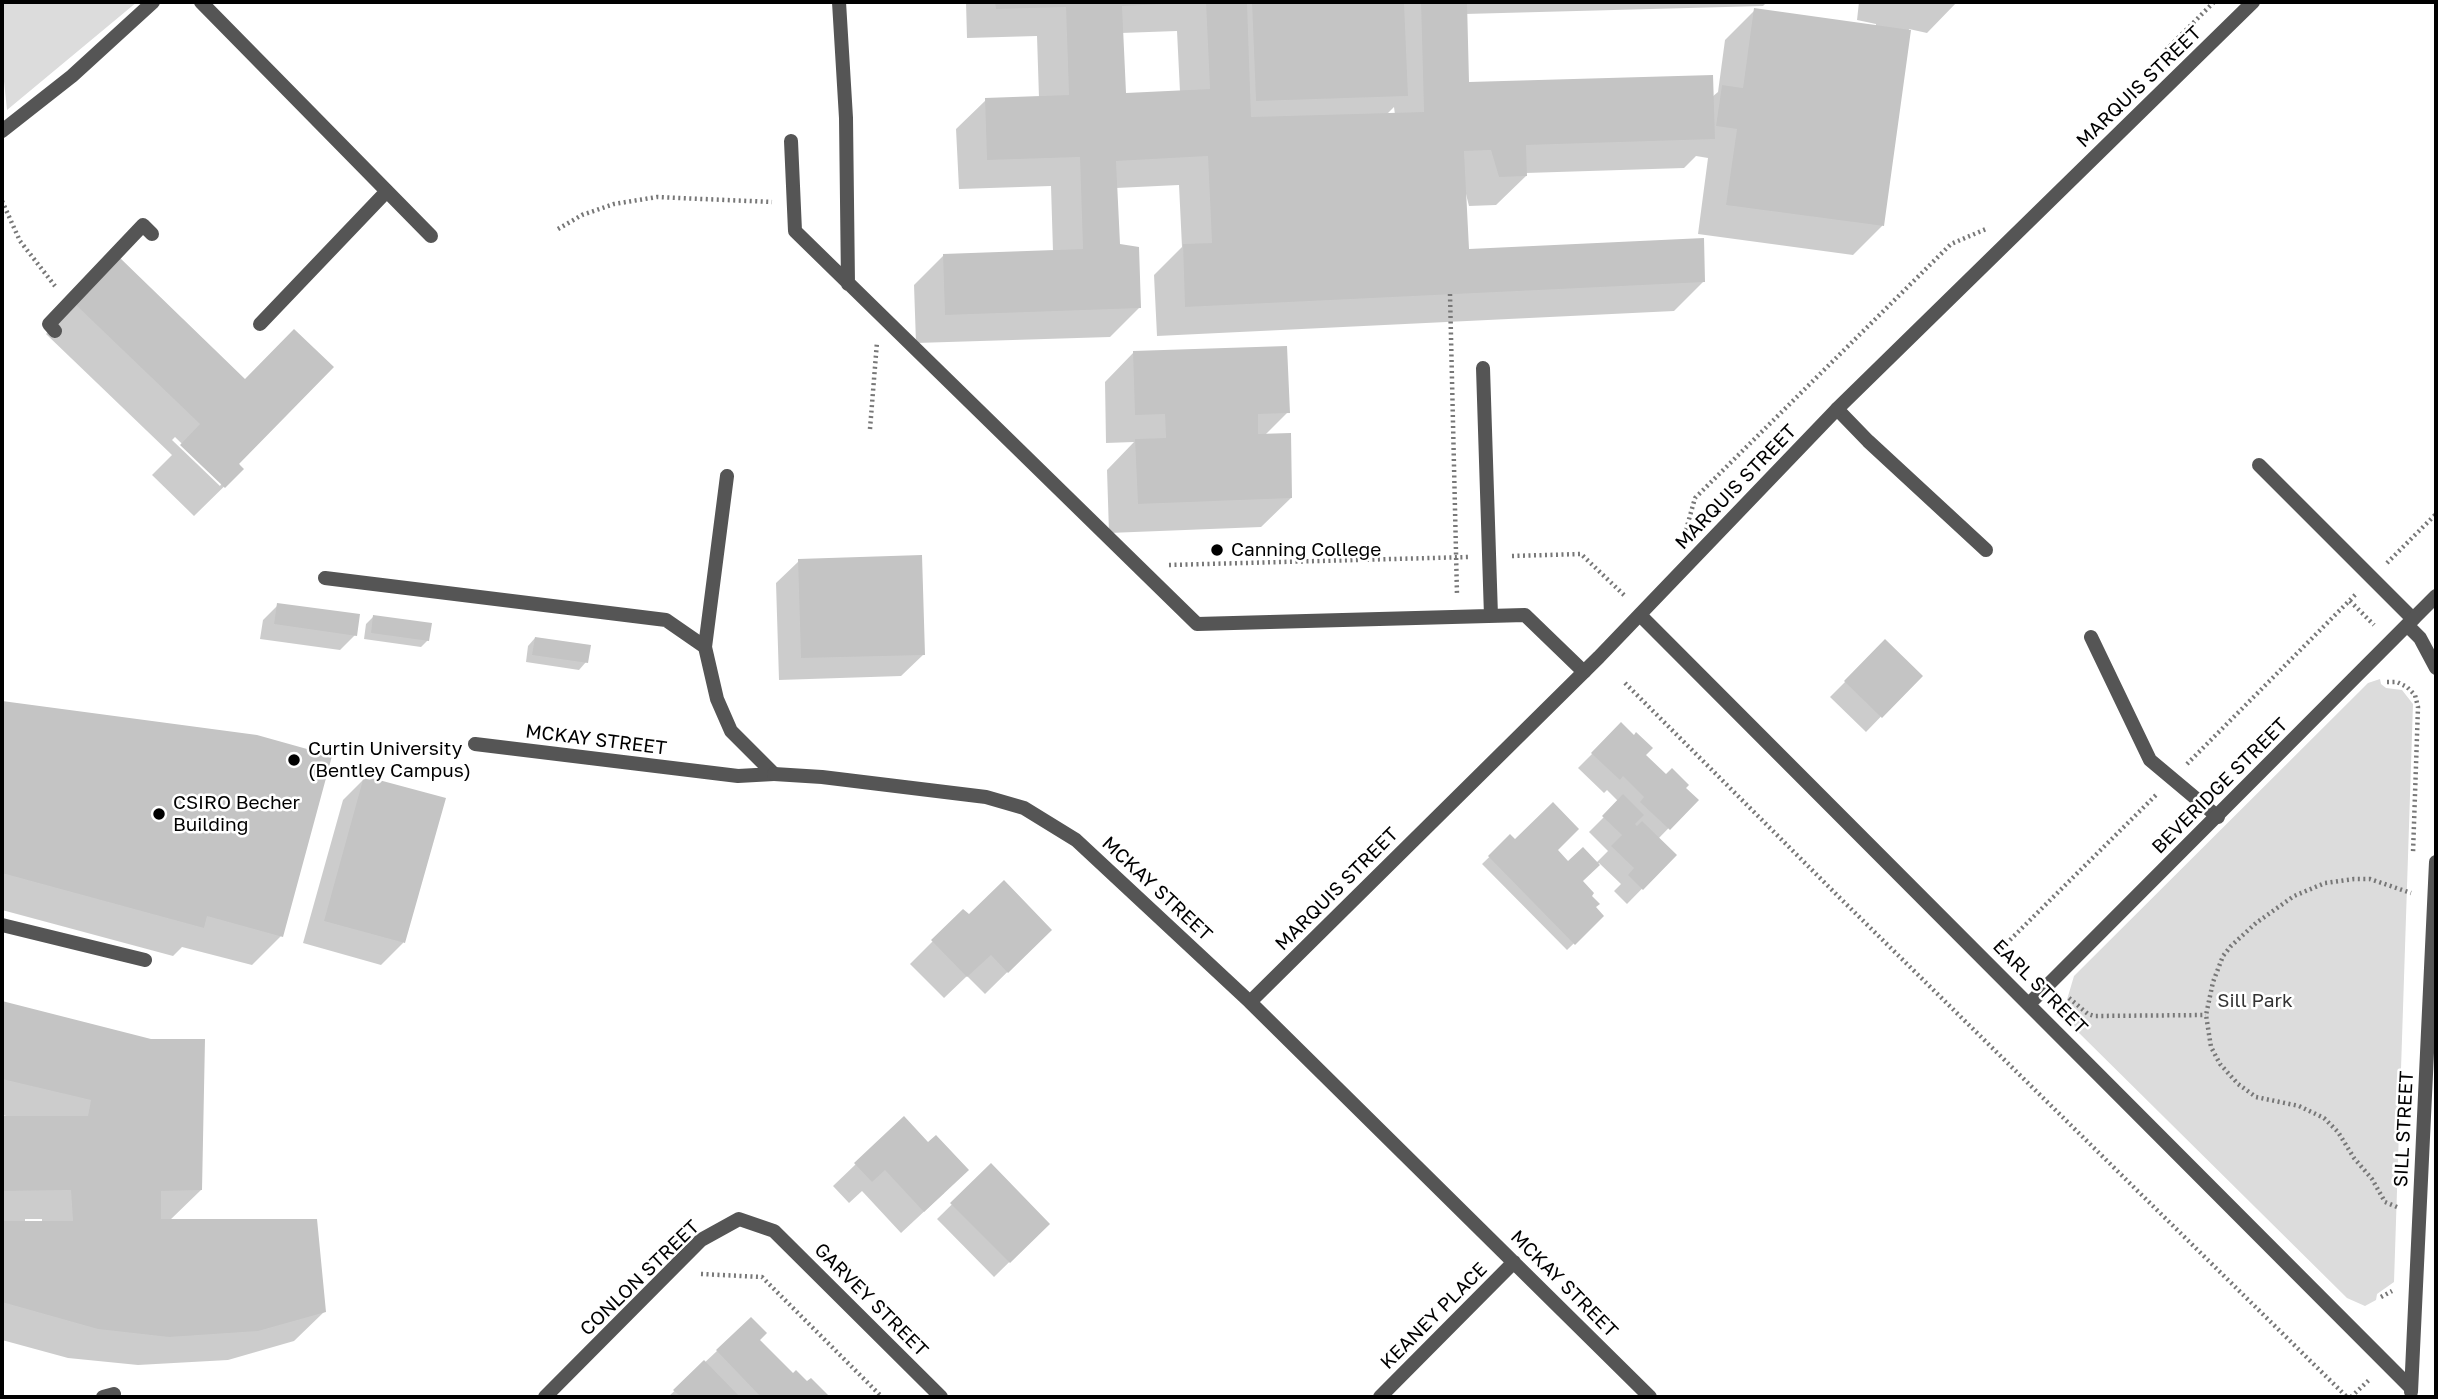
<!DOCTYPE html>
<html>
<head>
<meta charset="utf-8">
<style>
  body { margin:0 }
  #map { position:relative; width:2438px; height:1399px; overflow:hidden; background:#fff; font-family:"Golos Text",sans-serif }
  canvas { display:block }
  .frame { position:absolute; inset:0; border:4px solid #000; pointer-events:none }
</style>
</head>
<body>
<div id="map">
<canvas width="2438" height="1399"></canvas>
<div class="frame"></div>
</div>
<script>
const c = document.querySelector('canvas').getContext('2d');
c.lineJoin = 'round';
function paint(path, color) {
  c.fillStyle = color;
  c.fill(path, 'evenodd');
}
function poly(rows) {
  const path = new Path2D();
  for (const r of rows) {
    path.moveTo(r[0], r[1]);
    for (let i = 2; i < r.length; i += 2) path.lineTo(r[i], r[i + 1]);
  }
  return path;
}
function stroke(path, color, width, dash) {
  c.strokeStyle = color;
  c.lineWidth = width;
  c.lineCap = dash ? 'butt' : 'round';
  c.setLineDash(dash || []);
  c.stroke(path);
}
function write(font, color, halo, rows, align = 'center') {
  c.font = font + ' "Golos Text",sans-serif';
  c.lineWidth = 5;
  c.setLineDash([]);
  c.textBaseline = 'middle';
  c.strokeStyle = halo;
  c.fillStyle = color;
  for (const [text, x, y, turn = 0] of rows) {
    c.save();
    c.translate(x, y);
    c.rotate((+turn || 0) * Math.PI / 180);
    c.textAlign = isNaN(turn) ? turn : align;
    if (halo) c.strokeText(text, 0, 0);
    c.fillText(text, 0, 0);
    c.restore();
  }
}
paint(poly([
  [2,2,137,2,7,110,2,62],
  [2380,679,2381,684,2386,688,2402,690,2413,704,2394,1282,2377,1294,2376,1300,2365,1306,2347,1298,2076,1030,2066,1003,2074,976,2368,683]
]), '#dcdcdc');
paint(poly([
  [966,2,1767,2,1763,6,1465,14,1467,84,1712,97,1718,92,1725,40,1755,10,1876,27,1876,24,1857,20,1859,2,1957,2,1927,33,1909,29,1882,226,1853,255,1698,234,1708,158,1696,156,1684,168,1526,173,1526,176,1496,205,1469,206,1466,194,1467,251,1704,281,1674,311,1157,336,1154,275,1182,247,1179,185,1116,188,1119,246,1140,307,1110,337,916,343,914,285,944,255,1053,252,1051,186,959,189,956,129,986,100,1039,98,1037,36,967,38],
  [1177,31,1180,92,1124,94,1121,33],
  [1394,107,1395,115,1386,115],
  [119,260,242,469,194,516,152,475,172,455,46,334],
  [175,437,222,483,220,486,172,440],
  [1134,352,1288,412,1264,436,1291,498,1261,527,1109,533,1107,470,1134,442,1106,443,1105,382],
  [799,561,924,654,901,676,779,680,776,583],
  [278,605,355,635,340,650,260,639,263,620],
  [373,617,428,640,421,647,364,639,366,624],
  [535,638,586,662,579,670,526,662,528,646],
  [1885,642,1920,676,1866,732,1830,697],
  [2,703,257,737,281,936,252,965,182,947,173,956,2,910],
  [1621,725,1643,755,1696,800,1658,839,1675,855,1627,904,1614,891,1621,884,1599,863,1580,881,1594,907,1602,916,1567,950,1482,864,1510,837,1515,841,1555,850,1568,863,1596,863,1608,851,1589,832,1619,802,1607,790,1604,793,1578,768],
  [365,778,443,799,403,943,381,965,303,943,343,800],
  [963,911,969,917,1050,930,985,994,967,976,944,998,910,964],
  [2,1003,151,1040,201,1190,169,1221,324,1312,294,1341,228,1360,138,1365,68,1358,2,1340,2,1117,6,1116,2,1115],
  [25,1219,42,1219,42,1223,25,1223],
  [928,1144,944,1193,901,1233,862,1191,849,1203,833,1186,856,1164],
  [991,1166,1048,1224,994,1277,937,1219],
  [751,1319,758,1340,793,1376,826,1397,668,1397]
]), '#0003');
paint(poly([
  [995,2,1165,2,1165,4,1122,6,1126,93,1210,89,1206,2,1247,2,1251,117,1424,112,1421,2,1467,2,1469,82,1713,75,1715,139,1526,145,1527,176,1499,177,1491,150,1464,151,1469,249,1704,238,1705,282,1185,307,1183,244,1212,243,1208,156,1116,161,1120,244,1139,247,1141,308,945,315,943,254,1083,249,1080,157,987,160,985,98,1069,95,1066,7,996,9],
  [1252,2,1404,2,1408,96,1256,101],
  [1754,8,1911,30,1884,226,1726,205,1737,129,1716,126,1722,85,1743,88],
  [119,257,245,379,294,329,334,367,239,464,244,469,225,488,180,445,200,424,74,303],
  [1287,346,1290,413,1258,414,1258,434,1291,433,1292,498,1138,504,1135,439,1166,438,1165,414,1135,415,1133,351],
  [922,555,925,655,801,658,798,559],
  [277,603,360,614,357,636,274,624],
  [373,615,432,623,429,641,371,633],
  [535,637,591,645,588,663,532,655],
  [1885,639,1923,676,1882,718,1844,681],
  [2,701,257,735,332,756,283,937,207,916,204,928,2,873],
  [1621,722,1634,735,1636,732,1653,748,1646,755,1666,774,1672,768,1689,785,1686,788,1699,800,1670,830,1640,802,1644,797,1623,776,1620,780,1591,753],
  [364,776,446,798,405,943,324,921],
  [1623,794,1644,815,1635,824,1637,826,1642,821,1677,855,1643,890,1628,875,1634,868,1611,846,1622,835,1602,816],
  [1553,802,1579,829,1558,850,1568,861,1583,847,1600,865,1583,881,1594,893,1592,896,1600,904,1596,907,1604,916,1575,945,1488,856,1510,834,1515,839],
  [1004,880,1052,930,1008,973,991,955,967,977,931,940,963,909,969,914],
  [2,1001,151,1039,205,1039,202,1190,161,1191,161,1219,317,1219,326,1312,258,1331,169,1337,98,1329,2,1302,2,1221,73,1221,71,1190,2,1191,2,1116,88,1116,91,1100,2,1079],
  [904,1116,928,1142,936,1135,969,1170,924,1212,885,1170,872,1182,854,1163],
  [991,1163,1050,1224,1010,1263,950,1203],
  [751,1317,767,1333,760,1340,793,1373,796,1370,807,1381,811,1378,830,1397,761,1397,716,1350],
  [704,1360,740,1397,681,1397,673,1390]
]), '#c4c4c4');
stroke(poly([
  [2166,50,2214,2],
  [2,201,20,241,55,286],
  [558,229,582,215,614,204,657,197,772,202],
  [1450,294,1457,595],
  [870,429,877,342],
  [1686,530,1695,498,1951,244,1986,229],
  [1512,556,1581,554,1624,595],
  [2387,563,2436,514],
  [1169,565,1468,557],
  [2350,601,2374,625],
  [2387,682,2397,682,2407,687,2415,695,2418,707,2413,853],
  [1625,683,1841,899,2347,1397],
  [2187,764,2356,594],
  [2010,940,2156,795],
  [2069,998,2088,1014,2094,1016,2206,1015],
  [2397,1207,2385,1202,2372,1179,2354,1158,2338,1132,2324,1118,2299,1106,2256,1097,2238,1084,2220,1064,2211,1047,2206,1015,2213,982,2223,956,2231,946,2256,923,2294,896,2325,883,2354,879,2370,879,2411,893],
  [701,1274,762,1277,882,1397],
  [2381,1297,2392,1291],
  [2351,1397,2369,1380]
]), '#777', 4.5, [2, 3.5]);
stroke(poly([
  [201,2,431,236],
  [839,2,846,118,848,284],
  [791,141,795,231,1197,624,1525,615,1584,672],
  [260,324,387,191],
  [55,331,49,324,143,225,152,234],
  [1483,368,1491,616],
  [1837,409,1868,441,1986,550],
  [2259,465,2413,619],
  [727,476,705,647,717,699,731,731,774,774],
  [325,578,666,620,705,647],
  [2091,637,2150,760,2218,817],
  [475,744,738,776,774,774],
  [2,925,145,960],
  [103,1397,114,1394]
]), '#555', 14);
stroke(poly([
  [2,131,72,76,153,2],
  [1640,615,2411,1388],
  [2407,625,2420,638,2436,668],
  [774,774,822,777,986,797,1024,808,1076,840,1250,1002,1650,1397],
  [1250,1002,1599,657,1837,409,2253,2],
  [2030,1003,2436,596],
  [2411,1392,2436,862],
  [545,1397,701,1240,739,1219,774,1231,941,1397],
  [1380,1397,1514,1262]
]), '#555', 14);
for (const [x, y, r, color] of [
  [1217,550,7,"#000"],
  [294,760,7,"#000"],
  [159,814,7,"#000"]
]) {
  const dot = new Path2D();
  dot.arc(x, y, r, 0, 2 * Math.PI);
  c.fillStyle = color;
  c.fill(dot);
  stroke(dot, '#fff', 2.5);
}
write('19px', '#000', '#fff', [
  ["MARQUIS STREET",2139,87,-44],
  ["MARQUIS STREET",1736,487,-46],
  ["MCKAY STREET",596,740,7],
  ["BEVERIDGE STREET",2220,786,-45],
  ["MCKAY STREET",1157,889,43],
  ["MARQUIS STREET",1337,889,-45],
  ["EARL STREET",2040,987,45],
  ["SILL STREET",2404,1129,-87],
  ["CONLON STREET",640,1278,-44],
  ["MCKAY STREET",1564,1284,45],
  ["GARVEY STREET",871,1300,45],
  ["KEANEY PLACE",1434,1316,-45]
]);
write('19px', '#000', '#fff', [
  ["Canning College",1231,550],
  ["Curtin University",308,749],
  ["(Bentley Campus)",308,771],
  ["CSIRO Becher",173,803],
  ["Building",173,825]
], 'left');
write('19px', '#333', '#fff', [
  ["Sill Park",2255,1001]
]);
</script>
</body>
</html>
